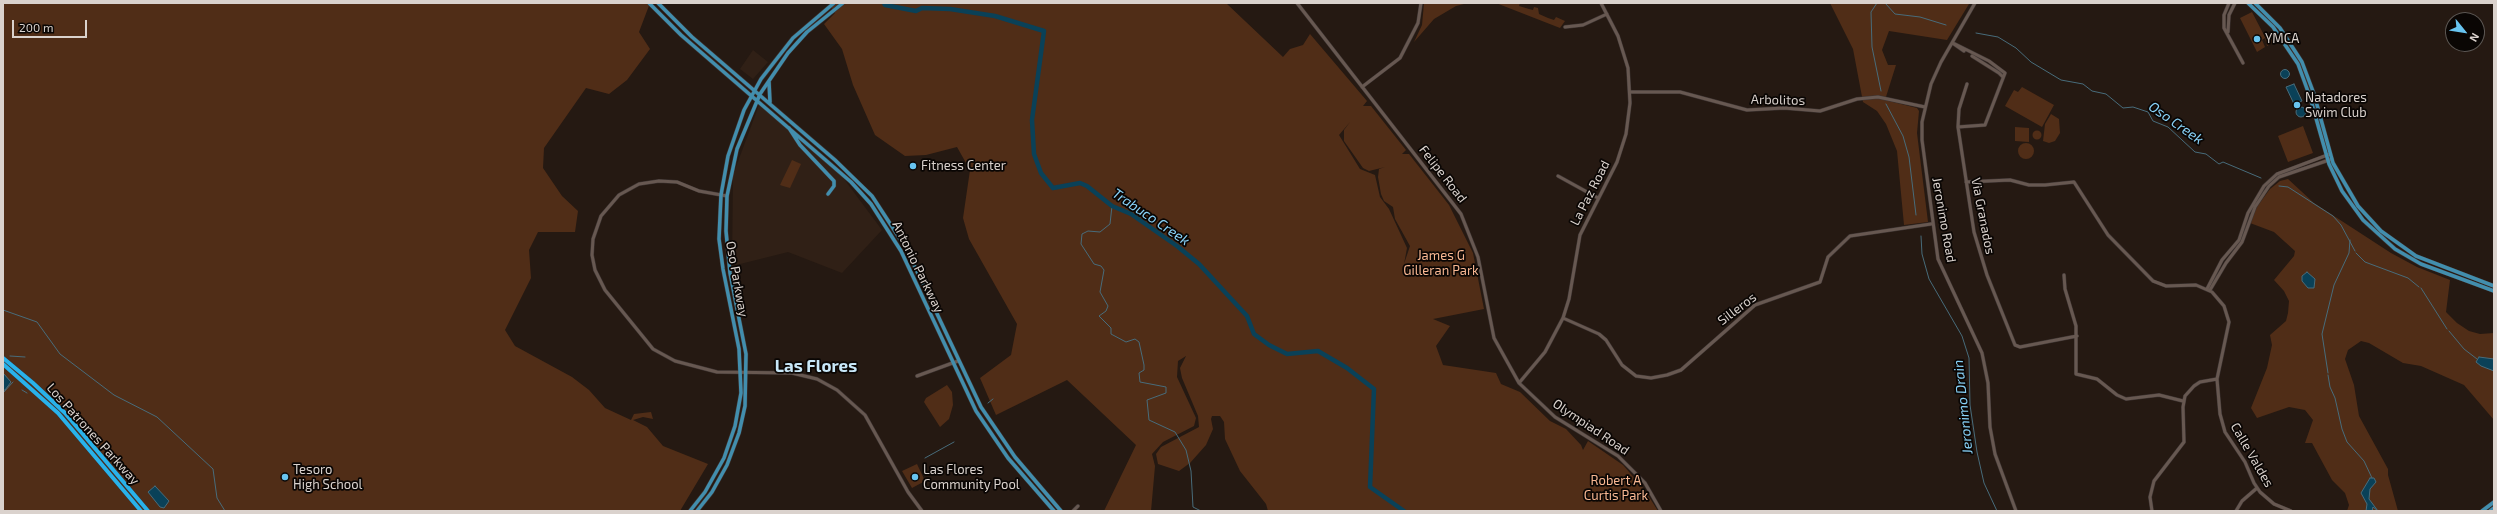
<!DOCTYPE html>
<html>
<head>
<meta charset="utf-8">
<style>
  body { margin:0 }
  #map { position:relative; width:2497px; height:514px; overflow:hidden; background:#251912; font-family:"Exo 2",sans-serif }
  canvas { display:block }
  .frame { position:absolute; inset:0; border:4px solid #dad2cd; pointer-events:none }
  .north { position:absolute; left:2445px; top:12px; width:40px; height:40px; box-sizing:border-box; background:#0a0604; border:1px solid #5d5854; border-radius:50%; rotate:120deg; font-size:11px; font-weight:700; line-height:16px; text-align:center; color:#dad2cd }
  .north::after { content:''; display:block; margin:auto; width:14px; height:18px; background:#68c4f0; clip-path:polygon(50% 0,100% 100%,50% 72%,0 100%) }
  .scale { position:absolute; left:12px; top:20px; width:75px; height:18px; box-sizing:border-box; border:2px solid #dad2cd; border-top:0; padding-left:5px; font-size:12px; line-height:14px; white-space:nowrap; color:#dad2cd; -webkit-text-stroke:3px #0a0604; paint-order:stroke }
</style>
</head>
<body>
<div id="map">
<canvas width="2497" height="514"></canvas>
<div class="frame"></div>
<div class="north">N</div>
<div class="scale">200 m</div>
</div>
<script>
const c = document.querySelector('canvas').getContext('2d');
c.lineJoin = 'round';
function paint(path, color) {
  c.fillStyle = color;
  c.fill(path, 'evenodd');
}
function poly(rows) {
  const path = new Path2D();
  for (const r of rows) {
    if (r.length === 3) {
      path.moveTo(r[0] + r[2], r[1]);
      path.arc(r[0], r[1], r[2], 0, 2 * Math.PI);
      continue;
    }
    path.moveTo(r[0], r[1]);
    for (let i = 2; i < r.length; i += 2) path.lineTo(r[i], r[i + 1]);
  }
  return path;
}
function stroke(path, color, width, dash) {
  c.strokeStyle = color;
  c.lineWidth = width;
  c.lineCap = dash ? 'butt' : 'round';
  c.setLineDash(dash || []);
  c.stroke(path);
}
function write(font, color, halo, rows, align = 'center') {
  c.font = font + ' "Exo 2",sans-serif';
  c.lineWidth = 3.5;
  c.setLineDash([]);
  c.textBaseline = 'middle';
  c.strokeStyle = halo;
  c.fillStyle = color;
  for (const [text, x, y, turn = 0] of rows) {
    c.save();
    c.translate(x, y);
    c.rotate((+turn || 0) * Math.PI / 180);
    c.textAlign = isNaN(turn) ? turn : align;
    if (halo) c.strokeText(text, 0, 0);
    c.fillText(text, 0, 0);
    c.restore();
  }
}
paint(poly([
  [753,50,768,62,753,79,740,69],
  [759,105,841,175,882,230,842,273,788,252,732,266,733,175]
]), '#302016');
paint(poly([
  [3,3,650,3,639,32,650,49,627,80,609,94,586,88,544,148,543,168,562,196,578,211,575,232,538,232,529,250,531,278,505,330,515,346,572,377,589,390,605,408,631,420,634,414,651,412,653,419,643,417,633,420,647,427,663,446,708,464,680,511,3,511],
  [828,3,1226,3,1283,57,1290,49,1303,45,1310,34,1367,101,1363,106,1371,106,1406,150,1402,154,1409,154,1449,205,1473,253,1484,309,1433,319,1450,326,1436,346,1443,365,1496,373,1501,384,1520,392,1550,421,1566,429,1581,445,1583,450,1588,441,1623,465,1644,489,1658,511,1268,511,1266,504,1240,471,1225,439,1224,422,1220,416,1212,416,1211,419,1213,429,1206,445,1190,463,1179,471,1158,464,1156,454,1161,447,1199,427,1198,416,1182,378,1180,368,1186,356,1178,361,1177,377,1196,418,1194,426,1163,442,1152,454,1155,466,1151,511,1104,511,1136,445,1067,380,996,415,980,378,1011,355,1017,324,969,239,963,218,970,170,957,147,926,155,905,156,875,135,853,85,842,49,824,24,835,13],
  [1350,122,1344,130,1344,141,1363,168,1369,171,1385,167,1379,169,1378,177,1381,194,1384,201,1393,207,1395,219,1410,246,1404,264,1407,248,1389,209,1380,197,1375,175,1360,169,1339,135],
  [1424,3,1468,3,1456,6,1434,19,1414,42,1422,25],
  [1496,3,1520,3,1519,6,1529,9,1533,10,1534,7,1538,8,1539,14,1548,18,1554,20,1556,17,1565,21,1560,28],
  [1830,3,1969,4,1947,40,1889,31,1882,50,1888,65,1896,65,1885,100,1917,108,1919,111,1917,133,1928,222,1904,225,1897,151,1886,124,1877,111,1863,102,1853,49],
  [2252,12,2265,37,2273,36,2276,41,2267,46,2265,38,2262,40,2265,47,2257,52,2240,18],
  [2022,87,2054,105,2042,127,2005,106,2014,90,2018,92],
  [2051,114,2059,119,2060,133,2055,141,2049,143,2043,141,2045,124],
  [2303,126,2313,153,2288,162,2278,136],
  [2015,127,2029,128,2029,142,2015,141],
  [2037,135,4.5],
  [2026,151,8],
  [792,160,801,164,790,188,783,186,780,185],
  [2288,179,2314,203,2391,253,2417,267,2450,280,2446,312,2457,323,2469,331,2480,334,2494,333,2494,420,2464,385,2421,366,2403,363,2369,343,2361,341,2348,350,2345,359,2354,385,2359,416,2388,469,2388,475,2398,511,2347,511,2349,505,2345,493,2332,480,2312,443,2305,443,2313,420,2305,410,2289,407,2257,418,2251,408,2267,368,2272,345,2270,335,2286,321,2288,313,2289,301,2284,291,2274,280,2294,256,2295,251,2274,232,2250,223,2253,212,2270,189,2280,181],
  [947,385,952,392,953,405,949,419,940,427,924,402,926,398],
  [917,464,925,481,912,488,902,471]
]), '#502d17');
const water = poly([
  [2285,74,4.5],
  [2294,84,2302,101,2294,104,2286,87,2294,84],
  [2301,112,5],
  [2307,272,2315,279,2314,288,2308,288,2302,281,2302,276,2307,272],
  [2479,357,2494,359,2494,371,2481,366,2476,362,2479,357],
  [3,373,11,382,5,390,3,390,3,373],
  [2370,478,2374,478,2376,482,2370,489,2369,499,2378,511,2373,507,2372,511,2366,511,2367,504,2361,493,2370,478],
  [155,486,169,501,164,508,160,507,148,492,155,486]
]);
paint(water, '#0a4158');
stroke(water, '#486c7b', 1);
stroke(poly([
  [1877,3,1871,12,1872,47,1881,91],
  [1885,3,1895,14,1920,17,1946,25],
  [1976,33,1998,37,2016,48,2031,62,2061,80,2083,84,2092,91,2106,94,2123,108,2133,107,2148,112,2153,121,2168,127,2195,152,2206,154,2219,164,2223,162,2261,178],
  [1886,104,1903,136,1909,157,1916,215],
  [2279,186,2288,187,2333,216,2341,225,2355,251],
  [1112,206,1110,224,1100,232,1088,231,1082,234,1081,244,1094,264,1101,266,1104,270,1100,292,1108,306,1106,311,1099,316,1111,328,1111,334,1126,342,1135,339,1139,342,1144,365,1144,370,1139,373,1140,382,1166,387,1166,393,1147,400,1149,420,1175,432,1186,450,1191,471,1193,507,1201,511],
  [1921,236,1922,254,1929,279,1962,336,1969,358,1970,405,1977,452,1984,483,1997,511],
  [2356,253,2365,262,2408,278,2419,287],
  [2421,288,2447,329],
  [3,310,37,322,60,354,114,395,157,417,213,469,217,498,225,511],
  [2449,331,2464,349,2477,359],
  [10,356,25,357],
  [2328,373,2322,334,2334,285,2349,253,2350,240],
  [2328,375,2330,387,2335,398,2342,429,2347,442,2364,461,2372,478],
  [22,390,27,393],
  [3,393,13,382],
  [988,403,993,399],
  [925,458,954,442]
]), '#486c7b', 1);
stroke(poly([
  [884,3,885,5,916,11,922,8,950,9,995,16,1044,31,1032,120,1034,154,1041,173,1053,188,1080,183,1087,186,1112,206,1131,214,1177,246,1199,264,1247,316,1254,334,1269,345,1287,354,1318,351,1347,368,1374,389,1370,487,1404,511]
]), '#0a4158', 4.5);
const secondary = poly([
  [1297,3,1461,214,1478,257,1494,338,1519,383,1555,417,1618,456,1645,483,1661,511],
  [1975,3,1941,62,1931,84,1922,122,1922,140,1938,259,1982,353,1988,383,1990,427,1995,454,2016,511],
  [2229,3,2224,15,2224,28,2243,63],
  [1565,27,1583,25,1607,14],
  [2228,32,2229,15,2235,3],
  [1953,43,1989,61,2005,73,1985,125,1958,127],
  [1954,44,1964,51],
  [1972,56,1999,73,2003,77],
  [1967,84,1959,109,1958,127,1974,232,1987,275,2015,345,2020,347,2077,336],
  [1362,87,1400,58,1418,23,1421,3],
  [1630,92,1680,92,1747,110,1784,108,1820,111,1857,99,1878,97,1925,107],
  [1558,176,1598,198],
  [1966,182,2010,180,2029,185,2045,185,2074,182,2108,235,2153,281,2166,286,2196,285,2212,292,2224,306,2229,322,2217,379,2220,414,2225,432,2245,462,2254,483,2260,492,2274,504,2291,511],
  [727,196,699,191,677,182,659,181,639,184,619,195,601,216,593,239,592,255,595,270,605,290,653,349,675,361,717,372,792,373,817,379,837,390,865,415,908,492,922,511],
  [2064,275,2065,289,2076,326,2076,374,2097,379,2117,395,2126,399,2159,395,2183,401],
  [2207,289,2222,260,2239,240,2248,213,2264,186,2277,174,2330,154],
  [2210,290,2226,263,2242,242,2255,207,2269,186,2279,177,2332,159],
  [1563,318,1599,334,1606,340,1622,365,1636,376,1651,378,1667,375,1681,370,1755,305,1820,282,1828,257,1850,236,1931,224],
  [917,376,958,361],
  [1519,383,1545,352,1563,318,1569,299,1580,235,1617,162,1626,134,1630,103,1628,68,1618,36,1601,3],
  [1073,511,1078,506],
  [2152,511,2150,497,2154,481,2184,442,2183,407,2185,396,2194,386,2200,382,2217,379],
  [2236,511,2242,501,2257,488]
]);
const primary = poly([
  [649,3,681,35,851,182,871,204,901,251,976,411,1008,458,1054,511],
  [658,3,692,37,835,160,872,196,906,248,981,407,1015,457,1061,511],
  [2248,3,2273,27,2298,64,2310,97,2329,164,2342,191,2363,220,2395,249,2421,264,2494,291],
  [2255,3,2280,28,2302,62,2314,94,2333,163,2358,206,2381,231,2416,256,2494,286],
  [769,82,770,102],
  [789,128,800,145,834,181,834,186,828,194],
  [690,511,705,492,724,458,735,426,741,393,739,349,723,269,719,239,721,195,728,156,744,110,761,79,793,38,834,3],
  [697,511,712,492,727,465,739,433,745,406,746,354,730,273,726,231,727,196,737,149,760,94,788,53,807,32,843,3],
  [2482,511,2494,502],
  [2490,511,2494,508]
]);
const highway = poly([
  [3,358,33,383,65,413,148,511],
  [3,364,58,413,141,511]
]);
stroke(secondary, '#3e3533', 4);
stroke(primary, '#3e3533', 4.5);
stroke(highway, '#3e3533', 5);
stroke(secondary, '#675851', 3);
stroke(primary, '#428ead', 3.5);
stroke(highway, '#29b2ea', 4);
for (const [x, y, r, color] of [
  [2257,39,4,"#68c4f0"],
  [2297,105,4,"#68c4f0"],
  [913,166,4,"#68c4f0"],
  [285,477,4,"#68c4f0"],
  [915,477,4,"#68c4f0"]
]) {
  const dot = new Path2D();
  dot.arc(x, y, r, 0, 2 * Math.PI);
  c.fillStyle = color;
  c.fill(dot);
  stroke(dot, '#0a0604', 1.5);
}
write('13px', '#dad2cd', '#0a0604', [
  ["YMCA",2265,39],
  ["Natadores",2305,98],
  ["Swim Club",2305,113],
  ["Fitness Center",921,166],
  ["Tesoro",293,470],
  ["High School",293,485],
  ["Las Flores",923,470],
  ["Community Pool",923,485]
], 'left');
write('13px', '#dad2cd', '#0a0604', [
  ["Arbolitos",1778,100,1],
  ["Felipe Road",1443,174,52],
  ["La Paz Road",1590,193,-63],
  ["Via Granados",1983,216,79],
  ["Jeronimo Road",1944,220,80],
  ["Antonio Parkway",918,267,64],
  ["Oso Parkway",737,279,80],
  ["Silleros",1737,309,-37],
  ["Olympiad Road",1591,427,34],
  ["Los Patrones Parkway",93,434,48],
  ["Calle Valdes",2252,455,60]
]);
write('13px', '#f8b792', '#0a0604', [
  ["James G",1441,256],
  ["Gilleran Park",1441,271],
  ["Robert A",1616,481],
  ["Curtis Park",1616,496]
]);
write('italic 14px', '#88d2f8', '#0a0604', [
  ["Oso Creek",2176,123,35],
  ["Trabuco Creek",1151,217,34],
  ["Jeronimo Drain",1963,407,-96]
]);
write('bold 17px', '#c8e7f8', '#0a0604', [
  ["Las Flores",816,366]
]);
</script>
</body>
</html>
